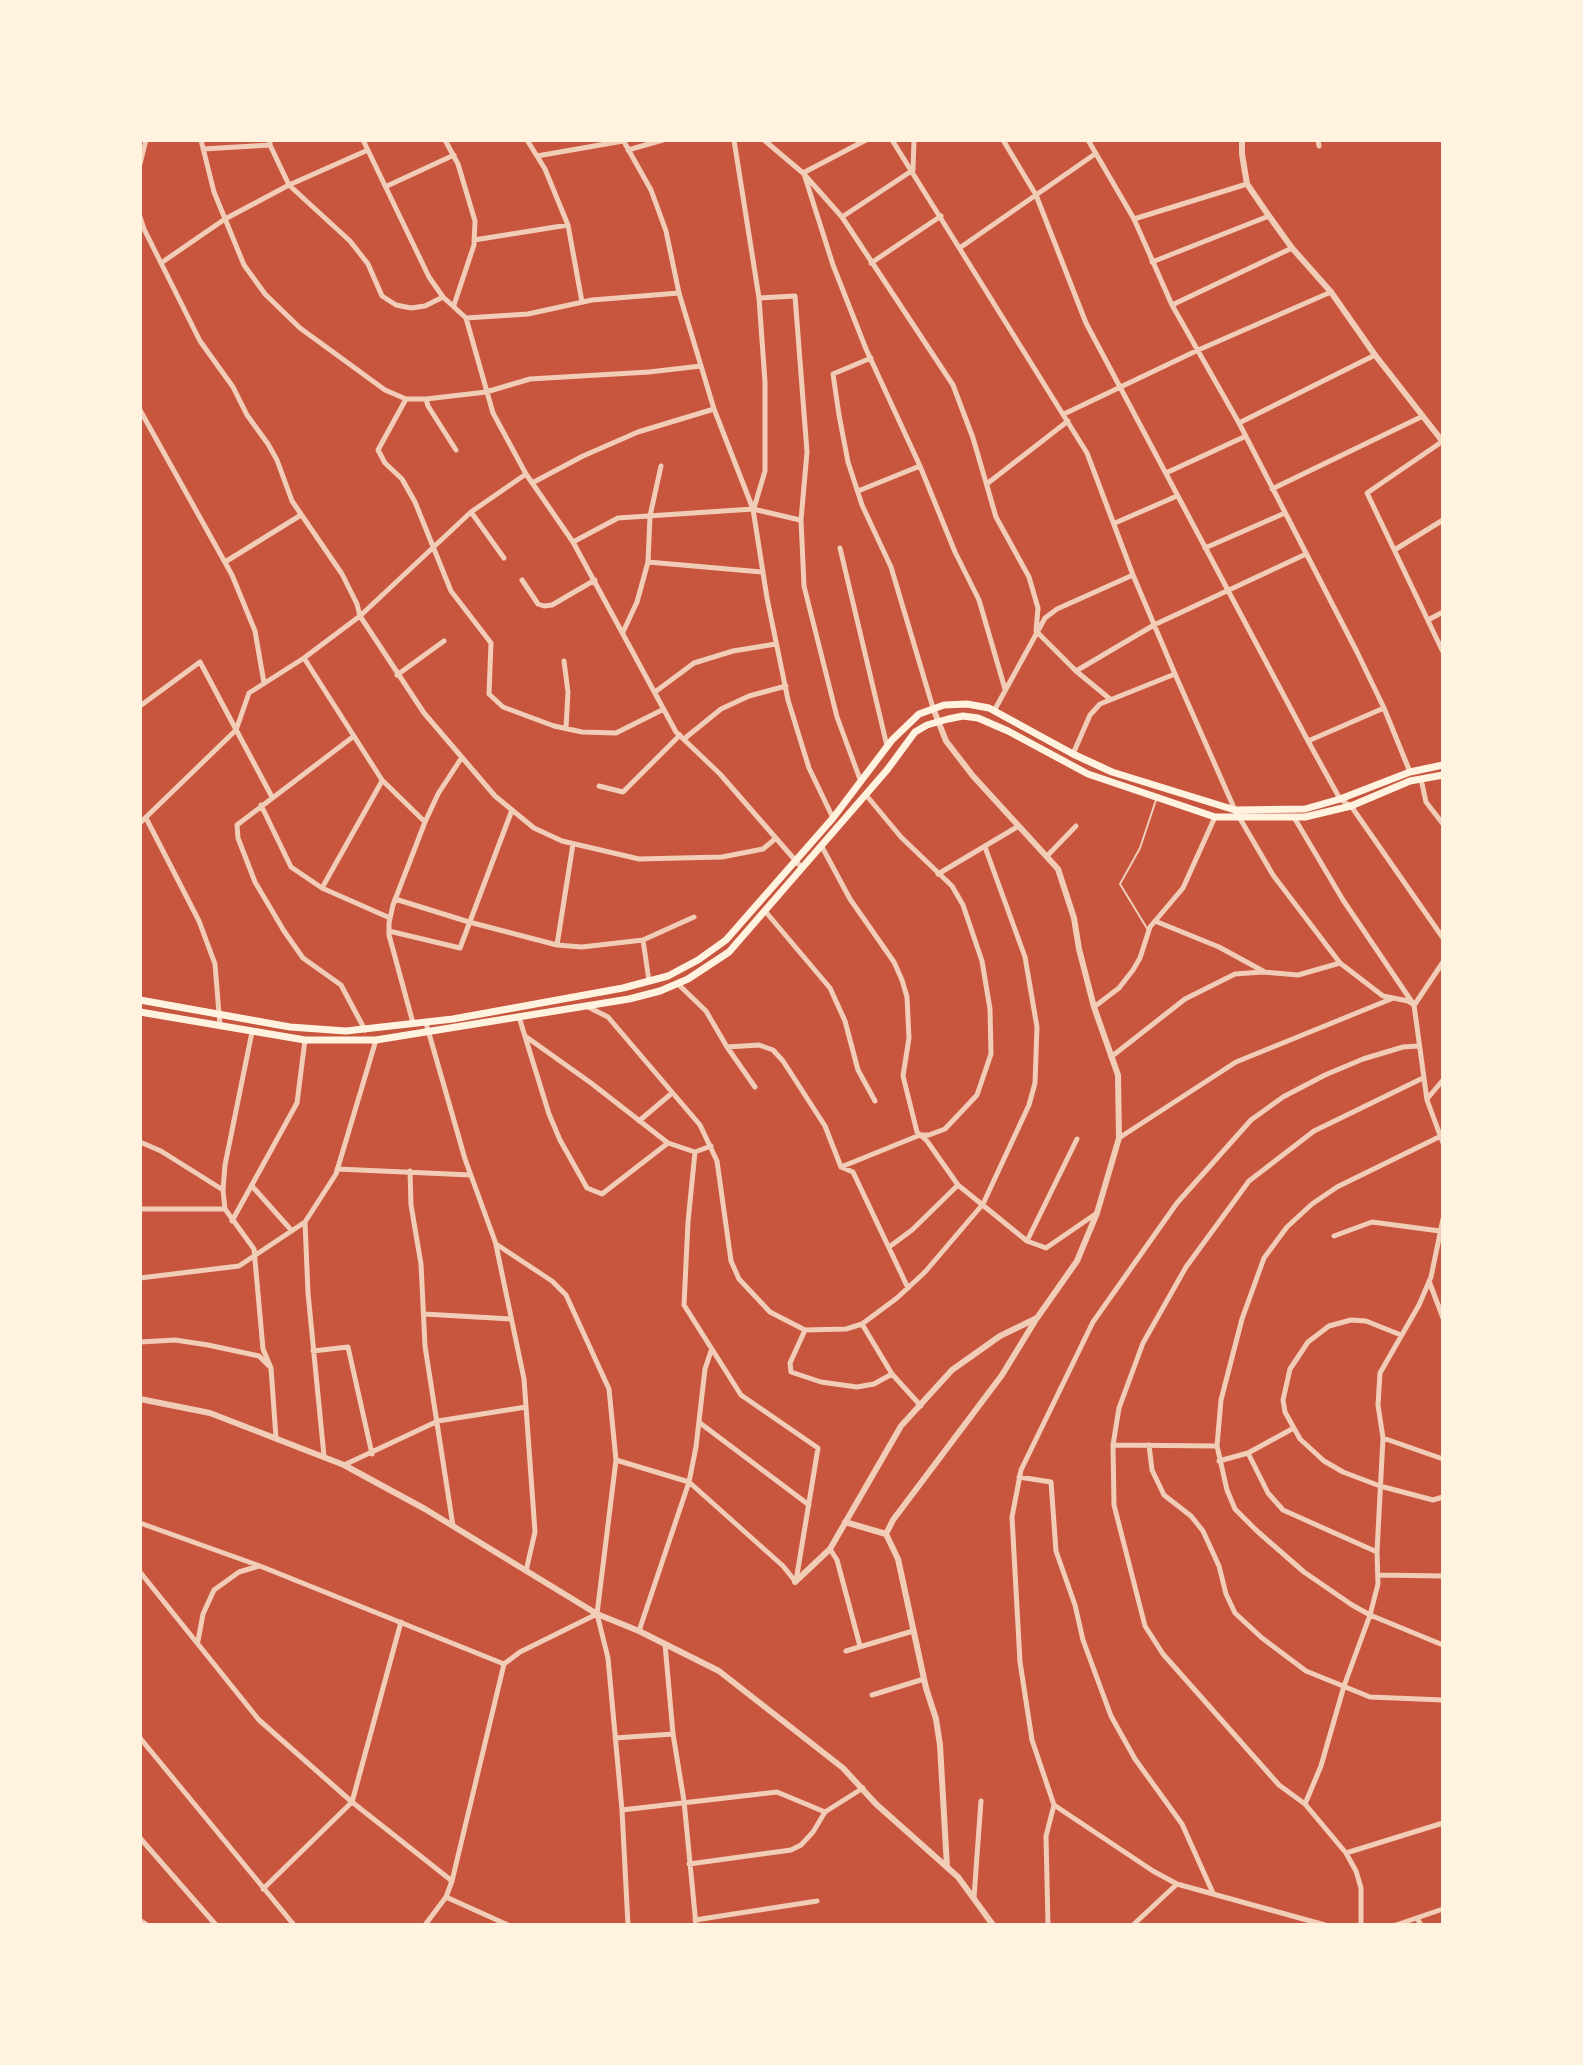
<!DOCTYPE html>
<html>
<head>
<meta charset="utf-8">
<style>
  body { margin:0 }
  #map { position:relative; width:1583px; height:2065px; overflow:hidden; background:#c8553d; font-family:"Noto Sans",sans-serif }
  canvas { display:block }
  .frame { position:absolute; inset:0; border:142px solid #fff3e0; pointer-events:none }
</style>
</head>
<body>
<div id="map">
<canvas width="1583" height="2065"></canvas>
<div class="frame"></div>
</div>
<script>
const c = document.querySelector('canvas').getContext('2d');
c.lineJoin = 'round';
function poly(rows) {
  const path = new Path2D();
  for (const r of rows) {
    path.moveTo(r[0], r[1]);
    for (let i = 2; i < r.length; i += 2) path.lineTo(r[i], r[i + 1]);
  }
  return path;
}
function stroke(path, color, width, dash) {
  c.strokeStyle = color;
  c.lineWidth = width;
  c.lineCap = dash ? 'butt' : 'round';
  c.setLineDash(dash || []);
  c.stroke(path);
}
stroke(poly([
  [1148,930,1120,884,1140,848,1156,800]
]), '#f1ccb7', 2);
stroke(poly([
  [201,140,214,192,244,265,265,294,300,328,385,390,406,399,426,399,486,392,530,379,649,372,701,366],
  [270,140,270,145,289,185,350,241,368,264,382,296,396,305,411,308,425,306,443,297],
  [363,140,429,277,443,297,466,318,493,413,526,474,573,542,676,732,720,774,802,868],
  [445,140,458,164,475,221,474,245,454,305],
  [527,140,545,169,568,225,582,302],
  [623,140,651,190,666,231,679,293,714,409,753,509,767,598,788,700,809,768,833,818],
  [734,140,759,298,765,382,765,471,754,508],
  [764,140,803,173,842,217,953,385,973,438,996,517,1029,577,1038,608,1036,631,1076,671],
  [892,140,1087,453,1133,575,1175,674,1235,810,1273,875,1340,963,1383,996,1408,1001,1414,1005],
  [1003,140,1036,195,1086,323,1308,741,1340,799,1351,806,1443,938],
  [1088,140,1134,219,1172,305,1239,423,1357,652,1384,708,1410,772],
  [1318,140,1319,146],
  [203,149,270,145],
  [628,150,663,140],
  [537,156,623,141],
  [140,164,146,140],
  [803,173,866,140],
  [805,177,833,265,866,349,920,466,955,552,979,600,1005,689],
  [387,186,454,155],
  [140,217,144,229,200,341,233,387,247,415,268,444,277,460,292,501,342,574,357,604,360,616,424,713,495,796,534,828,562,841,639,859,722,857,763,849,775,839],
  [842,217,913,170,914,140],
  [1134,219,1247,184],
  [474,240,568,225],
  [961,247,1095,154],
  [1152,262,1269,216],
  [161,263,225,219,289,185,368,150],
  [871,263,941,216],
  [759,298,795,296,807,452,801,520,804,586,837,717,861,782],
  [1172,305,1292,248],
  [466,318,528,314,592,300,679,293],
  [871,358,833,374,839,415,848,462,862,505,891,567,933,708],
  [406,399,378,450,385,463,402,479,415,502,451,591,491,643,489,694,503,707,554,726,582,732,616,733,664,709],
  [426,399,428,406,456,450],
  [140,410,232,575,255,631,264,683],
  [1064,414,1196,351,1331,292],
  [1239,423,1375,355],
  [1443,441,1367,493,1443,652],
  [1166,473,1246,436],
  [532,483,583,456,638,432,714,409],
  [988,483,1068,421],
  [1272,489,1423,416],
  [858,491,920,466],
  [471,512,504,558],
  [1115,523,1177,496],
  [573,542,618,518,753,509,800,520],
  [840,548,887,746],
  [1205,548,1285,513],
  [1396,549,1443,520],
  [225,562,301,515],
  [648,562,762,572],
  [522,580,538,604,544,606,552,605,595,580],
  [1428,620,1443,612],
  [623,632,637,602,648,562,650,516,661,466],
  [304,658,382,780,425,822],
  [564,661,568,692,566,728],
  [397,675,444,641],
  [655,692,694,663,733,651,776,644],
  [1110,699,1076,671,1154,625,1306,554],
  [140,706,200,662,272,797],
  [994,711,1045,618,1057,609,1133,575],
  [354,736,237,825,238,838,255,882,284,931,303,958,341,985,365,1030],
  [684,739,721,709,749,696,786,686],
  [1308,741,1384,708],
  [1073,754,1090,715,1100,704,1175,674],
  [1421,779,1426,802,1443,824],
  [599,786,623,792,680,735],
  [261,805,291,867,322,888,390,918],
  [146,818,199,921,215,964,220,1026],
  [1295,819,1343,900,1414,1005,1427,1100,1443,1143],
  [140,823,236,730,249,693,304,658,360,616,471,512,526,474],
  [821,845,850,899,894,962,902,980,907,997,909,1038,903,1076,917,1132,927,1141,958,1185,1027,1241,1046,1248,1097,1213],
  [1047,856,1076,826],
  [938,874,1017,827],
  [322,888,382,781],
  [395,899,469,922,557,945,582,947,643,940,694,917],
  [765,911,830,988,845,1021,858,1070,875,1101],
  [1155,921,1219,947,1263,971],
  [389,931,460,948,512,810],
  [643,940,649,981],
  [557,945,573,844],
  [678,984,706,1011,727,1047,755,1087],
  [1415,1004,1443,962],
  [588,1007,608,1017,700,1125,717,1161,731,1261,739,1279,770,1312,805,1330,846,1329,862,1324,897,1298,925,1272,983,1204,1029,1105,1035,1083,1037,1027,1025,957,985,847],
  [1094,1007,1119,988,1133,970,1140,958,1150,927,1183,888,1215,817],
  [519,1017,549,1114,560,1140,587,1188,602,1194,668,1143,695,1152,711,1146],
  [413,1023,389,935,389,923,393,905,425,822,438,794,462,757],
  [426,1023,465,1159,496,1244,552,1281,566,1295,609,1389,616,1460,597,1614,608,1658,622,1810,628,1925],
  [252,1032,225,1165,223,1190,225,1209,254,1249,263,1349,271,1368,276,1438],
  [525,1036,591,1083,668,1143],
  [727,1047,759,1045,773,1050,783,1061,825,1126,841,1167,853,1172,908,1288],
  [1111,1057,1185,999,1235,974,1263,972,1298,975,1340,963],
  [1427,1099,1443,1080],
  [639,1121,672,1093],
  [1439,1137,1337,1187,1312,1204,1287,1227,1264,1258,1242,1319,1221,1400,1217,1446,1227,1490,1235,1509,1257,1531,1304,1572,1352,1605,1370,1615,1443,1645],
  [1119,1138,1236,1062,1391,999],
  [140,1142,161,1151,223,1190],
  [695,1152,688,1222,684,1305,741,1395,818,1448,796,1581],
  [841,1167,920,1135,929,1135,945,1129,977,1095,991,1054,990,1009,982,961,963,905,952,886,901,837,866,795],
  [337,1169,471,1175],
  [410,1171,411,1205,421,1264,425,1346,453,1526],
  [252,1186,292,1231],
  [140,1209,225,1209],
  [232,1221,297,1103,305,1040],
  [1334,1236,1372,1222,1440,1231,1443,1235],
  [1027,1241,1077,1139],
  [496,1245,524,1379,535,1532,526,1571],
  [889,1247,912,1230,958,1185],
  [140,1278,239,1266,305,1222],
  [1429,1281,1443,1318],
  [424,1314,511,1319],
  [862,1324,892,1374,921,1406],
  [805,1330,790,1363,791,1372,821,1382,857,1387,874,1384,892,1374],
  [1401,1335,1366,1321,1351,1320,1329,1326,1308,1342,1290,1369,1283,1400,1285,1412,1300,1439,1324,1461,1343,1472,1380,1486,1433,1500,1443,1497],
  [140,1342,175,1340,208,1345,259,1356,269,1366],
  [313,1351,348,1347,372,1454],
  [700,1423,809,1505],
  [1383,1438,1443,1459],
  [1113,1445,1217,1446],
  [1149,1445,1152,1470,1164,1495,1191,1516,1203,1531,1219,1566,1226,1594,1235,1613,1262,1638,1306,1671,1370,1697,1443,1700],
  [1248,1453,1292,1429],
  [324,1456,308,1293,305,1222,336,1174,376,1040],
  [616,1460,689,1482,783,1566,795,1581],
  [1219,1461,1248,1453,1268,1493,1283,1510,1377,1552],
  [344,1465,438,1421,526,1407],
  [1019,1477,1051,1482,1056,1551,1075,1605,1083,1640,1111,1716,1135,1759,1182,1824,1213,1893],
  [140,1523,260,1566,504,1664],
  [830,1549,837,1560,860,1646],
  [140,1572,259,1720,352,1802,452,1881],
  [1378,1575,1443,1576],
  [639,1631,689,1482,696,1447,705,1369,711,1351],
  [198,1641,203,1614,214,1590,239,1572,259,1566],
  [665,1644,673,1734,684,1801,696,1925],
  [846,1651,913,1631],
  [872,1695,924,1679],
  [140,1738,294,1925],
  [615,1738,673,1734],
  [1305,1804,1321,1766,1344,1686,1370,1615,1378,1584,1377,1552,1383,1438,1378,1405,1380,1373,1419,1305,1431,1277,1443,1219],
  [1054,1805,1153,1871,1177,1884,1325,1925],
  [622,1810,777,1792,825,1812,863,1788],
  [140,1838,216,1925],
  [1346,1853,1443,1823],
  [689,1864,791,1850,801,1845,813,1832,825,1812],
  [263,1889,352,1802,401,1622],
  [446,1897,508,1925],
  [974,1897,981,1801],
  [1417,1918,1421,1925],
  [695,1920,817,1901],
  [425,1925,446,1897,452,1881,504,1664,520,1652,597,1614],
  [1048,1925,1046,1836,1054,1805,1032,1740,1020,1662,1012,1517,1021,1470,1093,1322,1177,1203,1251,1120,1283,1097,1325,1075,1363,1059,1403,1047,1418,1046],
  [1133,1925,1177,1884],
  [1361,1925,1361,1888,1356,1871,1346,1853,1305,1804,1279,1785,1163,1654,1145,1626,1114,1505,1113,1445,1119,1408,1143,1343,1186,1267,1249,1181,1314,1131,1423,1078],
  [1396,1925,1443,1909]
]), '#f1ccb7', 5);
stroke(poly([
  [1242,140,1242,154,1247,184,1269,216,1292,248,1331,292,1375,355,1443,442],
  [140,1399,210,1413,344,1465,425,1509,597,1614,639,1631,719,1671,843,1768,876,1804,958,1877,993,1925],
  [845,1522,886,1534],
  [795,1582,830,1549,901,1426,952,1370,1000,1336,1037,1318,1077,1261,1097,1213,1119,1138,1118,1075,1094,1007,1079,949,1074,918,1058,869,973,776,946,741,933,708],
  [947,1867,940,1745,936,1719,926,1688,898,1559,886,1534,893,1520,1002,1375,1035,1321],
  [140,1921,146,1925]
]), '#f1ccb7', 6);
stroke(poly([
  [140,1000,290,1027,346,1031,453,1019,623,988,668,976,698,960,726,940,833,818,892,740,919,714,944,705,967,704,989,708,1073,754,1112,772,1235,810,1305,809,1340,799,1410,772,1443,765],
  [140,1012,305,1040,376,1040,629,999,660,991,688,979,729,952,887,770,915,732,927,725,948,719,963,716,978,718,1008,731,1088,774,1215,817,1305,817,1351,806,1410,781,1443,775]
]), '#fff3e0', 7);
</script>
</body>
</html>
